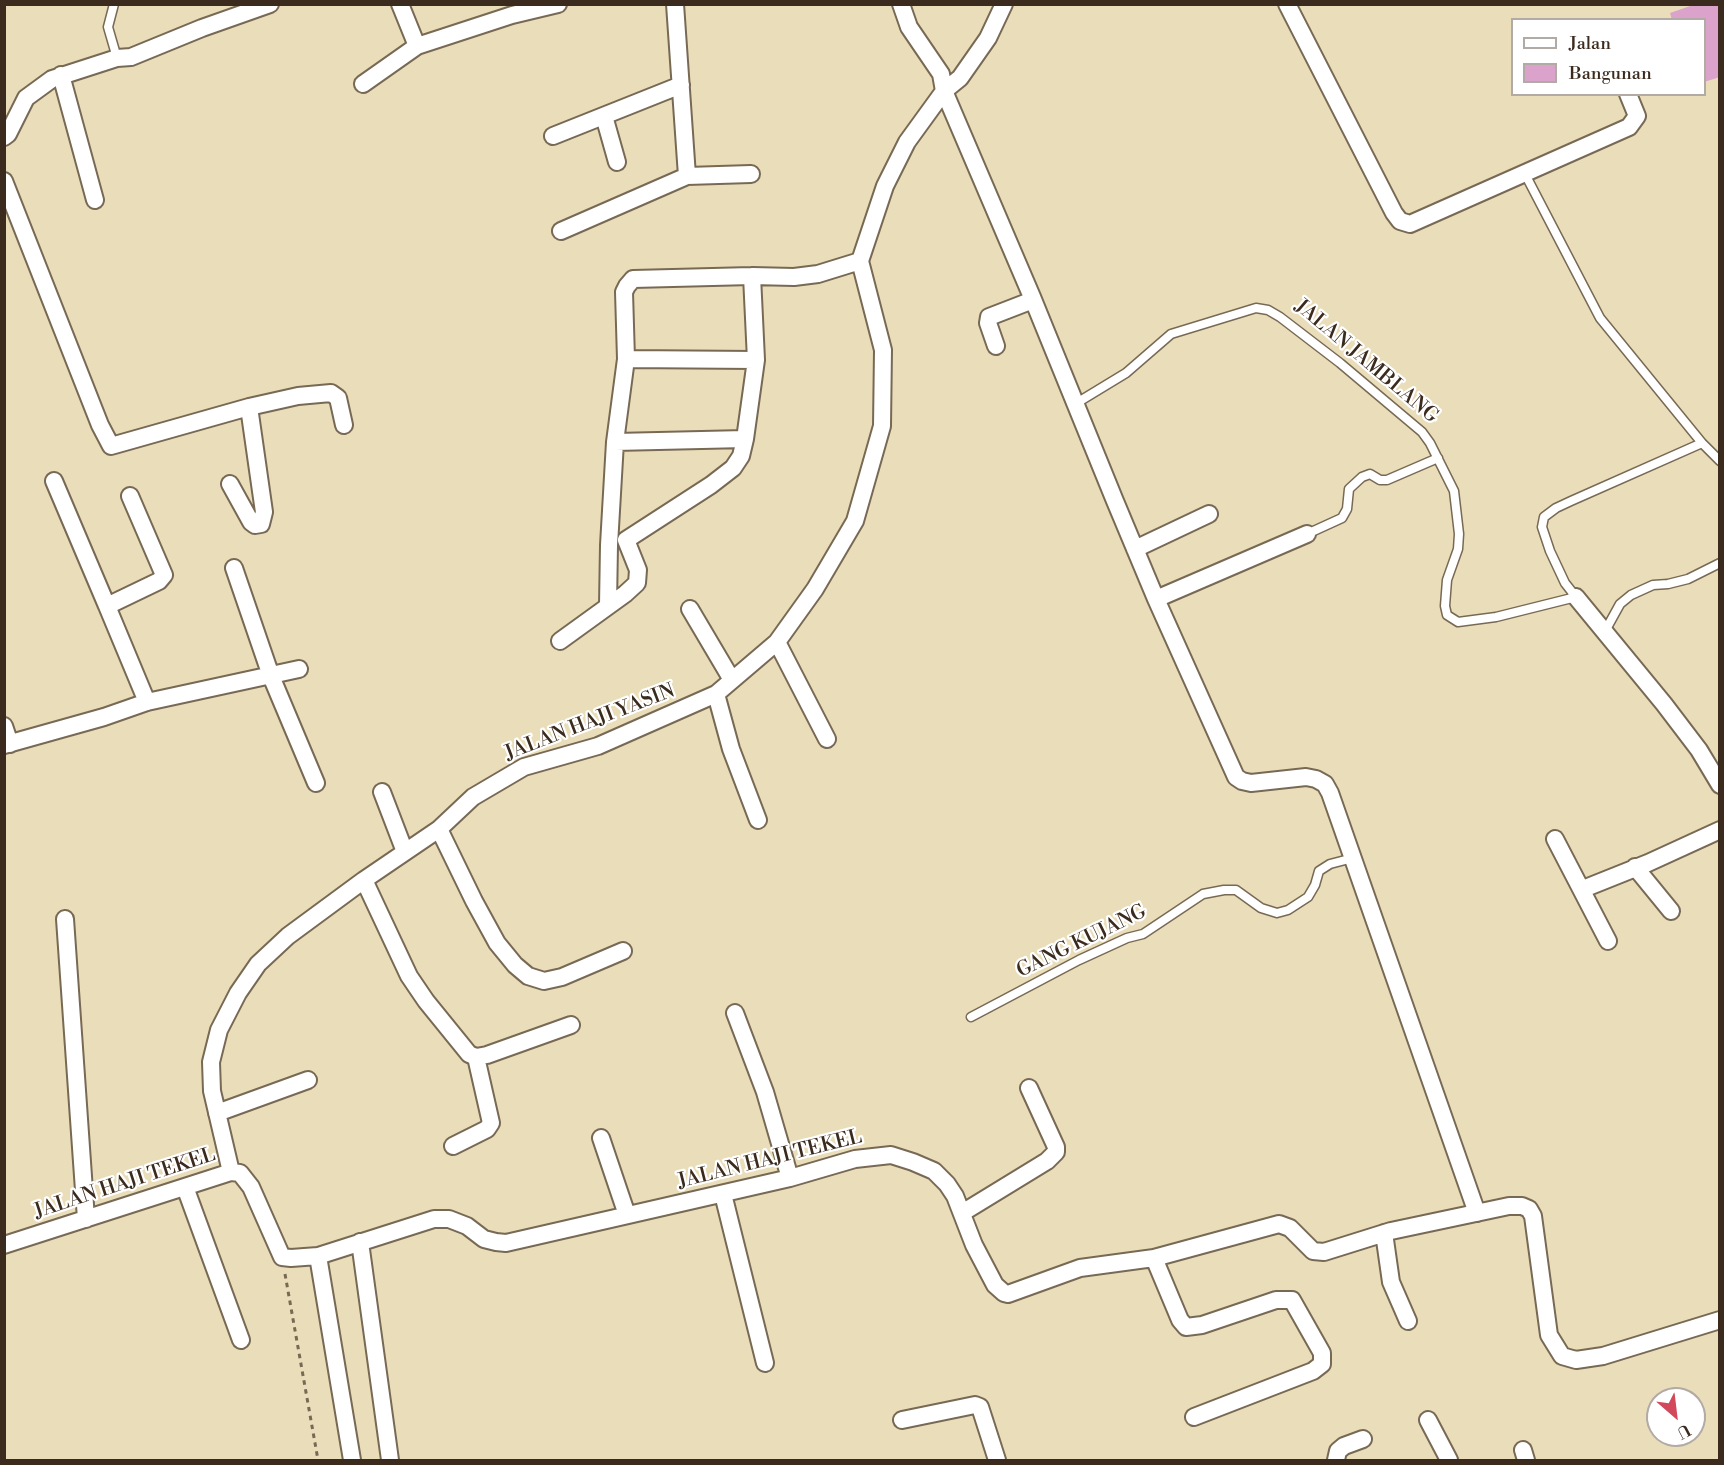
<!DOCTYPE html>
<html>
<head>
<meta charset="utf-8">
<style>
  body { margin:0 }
  #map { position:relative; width:1724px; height:1465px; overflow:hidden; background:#eadeba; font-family:"Libre Bodoni",serif }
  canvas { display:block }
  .frame { position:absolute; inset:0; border:6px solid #3b2a1e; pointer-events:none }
  .legend { position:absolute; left:1511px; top:18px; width:195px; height:78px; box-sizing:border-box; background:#fff; border:2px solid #b1aaa5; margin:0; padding:8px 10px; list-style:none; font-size:18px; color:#3b2a1e }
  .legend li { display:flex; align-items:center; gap:12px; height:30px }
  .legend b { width:30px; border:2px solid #b1aaa5 }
  .north { position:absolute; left:1646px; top:1387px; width:60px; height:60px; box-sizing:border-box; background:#fff; border:2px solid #b1aaa5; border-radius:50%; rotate:152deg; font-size:16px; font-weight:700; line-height:24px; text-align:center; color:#3b2a1e }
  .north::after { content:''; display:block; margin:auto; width:21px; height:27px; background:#d1495b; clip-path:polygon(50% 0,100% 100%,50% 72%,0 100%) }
</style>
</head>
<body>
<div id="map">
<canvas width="1724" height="1465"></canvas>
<div class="frame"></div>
<ul class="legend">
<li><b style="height:8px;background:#fff"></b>Jalan</li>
<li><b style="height:16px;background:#dba2cb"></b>Bangunan</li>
</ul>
<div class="north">U</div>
</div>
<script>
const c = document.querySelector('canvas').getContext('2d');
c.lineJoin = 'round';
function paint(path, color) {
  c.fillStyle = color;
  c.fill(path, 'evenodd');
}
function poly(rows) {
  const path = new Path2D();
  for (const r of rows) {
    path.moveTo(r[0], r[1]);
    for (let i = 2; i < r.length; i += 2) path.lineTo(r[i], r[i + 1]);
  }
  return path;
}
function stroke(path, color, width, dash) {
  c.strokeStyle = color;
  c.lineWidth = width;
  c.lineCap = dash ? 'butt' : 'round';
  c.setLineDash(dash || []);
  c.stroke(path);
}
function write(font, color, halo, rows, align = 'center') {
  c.font = font + ' "Libre Bodoni",serif';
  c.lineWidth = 4.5;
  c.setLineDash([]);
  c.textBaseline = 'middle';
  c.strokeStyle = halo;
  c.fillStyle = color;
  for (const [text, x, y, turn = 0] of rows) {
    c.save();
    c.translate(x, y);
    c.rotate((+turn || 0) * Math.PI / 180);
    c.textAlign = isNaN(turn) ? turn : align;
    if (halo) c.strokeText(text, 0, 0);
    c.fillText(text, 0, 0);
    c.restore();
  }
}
paint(poly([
  [1696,4,1720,4,1720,77,1704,82,1704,20,1672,20,1670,13]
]), '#dba2cb');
const lane = poly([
  [114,4,108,27,117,58],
  [1525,174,1600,318,1702,443,1720,461],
  [1075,404,1126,373,1171,334,1256,308,1268,310,1280,317,1340,363,1422,432,1430,443,1454,491,1459,534,1458,549,1447,580,1445,606,1447,615,1458,622,1496,617,1576,597,1565,583,1550,551,1542,527,1544,517,1556,508,1571,501,1702,443],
  [1307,534,1342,518,1347,509,1349,489,1362,477,1370,474,1380,480,1387,480,1438,458],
  [1604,633,1620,604,1631,595,1653,585,1668,584,1688,579,1720,563],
  [971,1017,1079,960,1127,938,1143,934,1203,894,1224,890,1236,890,1261,908,1277,913,1288,910,1308,897,1315,885,1319,871,1330,864,1353,858]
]);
const street = poly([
  [400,4,417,46],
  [675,4,687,176],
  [901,4,909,27,941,74,944,91,1032,297,1115,501,1156,599,1236,777,1242,781,1251,783,1306,777,1316,779,1325,784,1330,793,1477,1213],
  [1287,4,1394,213,1400,221,1410,224,1629,127,1637,116,1628,94],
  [61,75,95,200],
  [363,84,417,46,512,15,558,4],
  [604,116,617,162],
  [553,136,681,85],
  [4,137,8,134,26,98,52,79,117,58,131,57,202,28,270,4],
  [4,181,100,425,111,446,249,407,298,396,331,393,338,398,344,425],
  [561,231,687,176,751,174],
  [996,346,988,323,989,317,1033,300],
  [626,359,756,360],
  [615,442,745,439],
  [54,481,107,606],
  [230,484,251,522,255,525,261,524,264,512,249,407],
  [130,496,164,575,159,581,107,606,147,702],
  [1135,549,1209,514],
  [234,568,271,676,316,783],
  [1576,597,1664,704,1699,750,1720,785],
  [1156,599,1307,534],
  [608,605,609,545,615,442,626,359,624,292,627,286,633,279,752,276,794,277,818,274,860,261],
  [690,609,732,680],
  [560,641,625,594,637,583,638,570,626,540,711,485,733,468,741,456,745,439,756,360,752,276],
  [777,642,827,739],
  [716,694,731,749,758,820],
  [4,726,10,744],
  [4,745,104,717,147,702,299,669],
  [382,792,405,852],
  [439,829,474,901,497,943,515,965,528,976,544,981,562,977,623,951],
  [1555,839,1608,941],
  [1635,867,1671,911],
  [364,880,409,976,426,1001,469,1054,476,1057,487,1055,571,1025],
  [1583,889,1648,863,1720,830],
  [65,919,86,1219],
  [735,1013,765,1092,790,1178],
  [217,1113,308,1080],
  [601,1138,627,1215],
  [453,1146,487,1129,491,1123,476,1057],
  [231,1172,212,1091,211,1062,219,1030,238,993,258,964,288,936,364,880,439,829,473,797,524,767,598,746,716,694,777,642,815,589,855,521,882,426,883,350,860,261,885,186,907,142,944,91,960,78,988,38,1004,4],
  [185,1187,241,1340],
  [723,1194,765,1363],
  [962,1213,1047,1161,1056,1152,1056,1147,1029,1088],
  [1384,1233,1391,1282,1408,1321],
  [360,1242,390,1460],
  [4,1245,231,1172,240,1173,251,1187,282,1257,291,1258,318,1256,434,1219,449,1219,467,1226,484,1239,496,1242,506,1243,790,1178,855,1159,891,1155,913,1162,934,1171,947,1184,955,1196,974,1245,995,1285,1004,1293,1008,1294,1080,1268,1154,1258,1279,1224,1290,1228,1313,1251,1324,1252,1391,1231,1509,1206,1522,1206,1529,1209,1533,1216,1549,1335,1562,1356,1576,1360,1603,1356,1720,1320],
  [318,1256,352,1460],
  [1154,1258,1180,1320,1186,1327,1202,1325,1276,1300,1292,1300,1322,1353,1322,1364,1313,1371,1194,1417],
  [902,1420,975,1405,980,1407,997,1460],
  [1428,1420,1449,1460],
  [1523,1450,1526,1460],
  [1336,1460,1338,1451,1344,1446,1363,1439]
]);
stroke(lane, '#786955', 11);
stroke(street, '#786955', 20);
stroke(poly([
  [285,1274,318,1460]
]), '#786955', 3, [4.5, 4.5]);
stroke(lane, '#fff', 8);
stroke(street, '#fff', 16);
write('20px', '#3b2a1e', '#fff', [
  ["JALAN JAMBLANG",1366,362,40],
  ["JALAN HAJI YASIN",590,723,-21],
  ["GANG KUJANG",1082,942,-26],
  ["JALAN HAJI TEKEL",770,1160,-14],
  ["JALAN HAJI TEKEL",125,1184,-18]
]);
</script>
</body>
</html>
